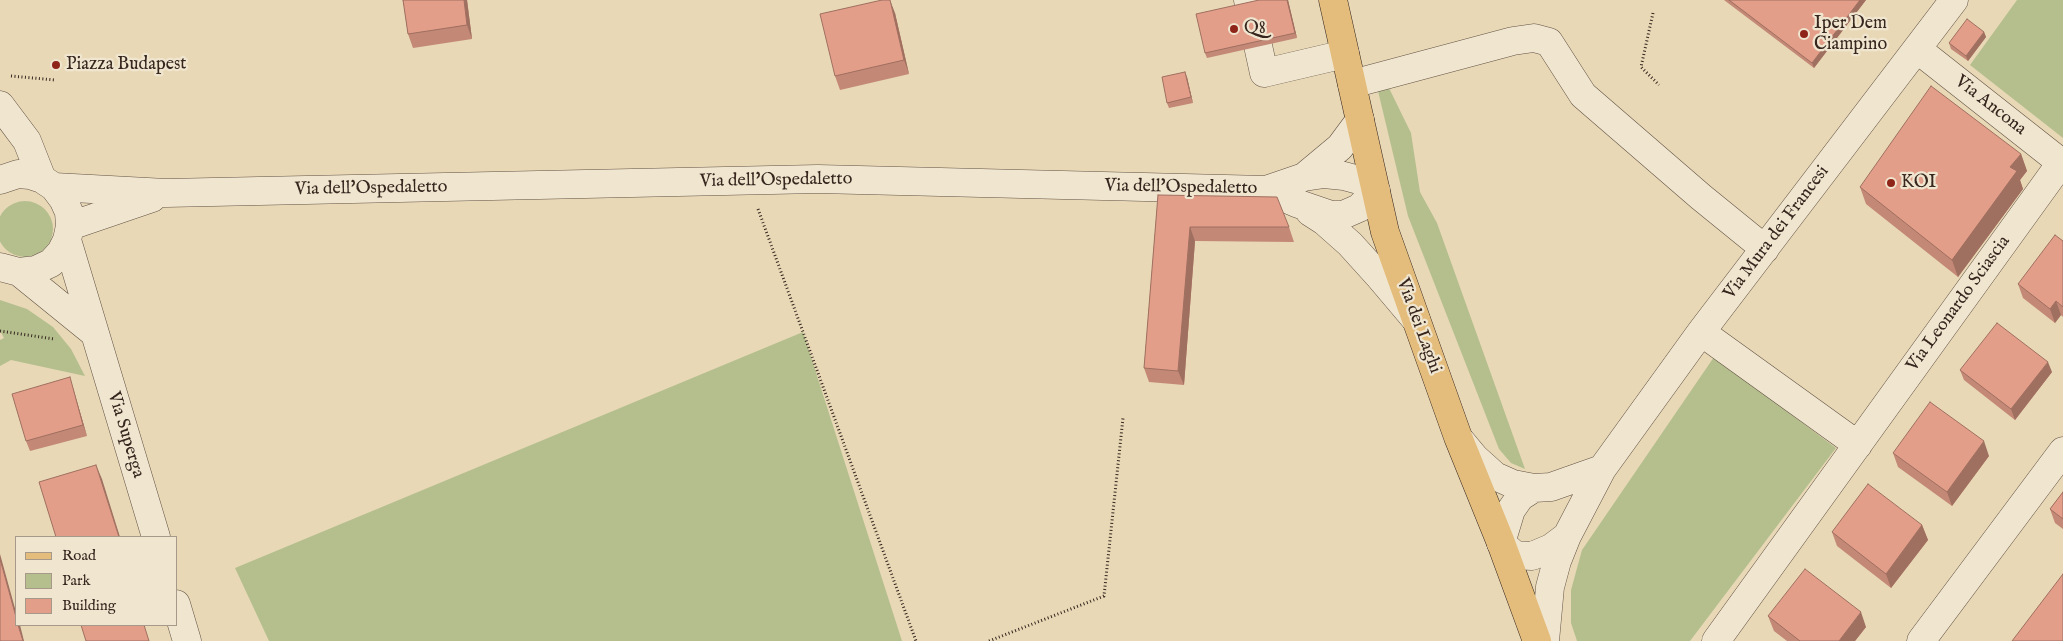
<!DOCTYPE html>
<html>
<head>
<meta charset="utf-8">
<style>
  body { margin:0 }
  #map { position:relative; width:2063px; height:641px; overflow:hidden; background:#e8d8b6; font-family:"IM FELL English",serif }
  canvas { display:block }
  .legend { position:absolute; left:15px; top:536px; width:162px; height:90px; box-sizing:border-box; background:#f0e6d0; border:1px solid #a69989; margin:0; padding:6px 9px; list-style:none; font-size:15px; color:#36261e }
  .legend li { display:flex; align-items:center; gap:10px; height:25px }
  .legend b { width:25px; border:1px solid #a69989 }
</style>
</head>
<body>
<div id="map">
<canvas width="2063" height="641"></canvas>
<ul class="legend">
<li><b style="height:6px;background:#e4bc7b"></b>Road</li>
<li><b style="height:14px;background:#b5bf8e"></b>Park</li>
<li><b style="height:14px;background:#e39e89"></b>Building</li>
</ul>
</div>
<script>
const c = document.querySelector('canvas').getContext('2d');
c.lineJoin = 'round';
function paint(path, color) {
  c.fillStyle = color;
  c.fill(path, 'evenodd');
}
function poly(rows) {
  const path = new Path2D();
  for (const r of rows) {
    if (r.length === 3) {
      path.moveTo(r[0] + r[2], r[1]);
      path.arc(r[0], r[1], r[2], 0, 2 * Math.PI);
      continue;
    }
    path.moveTo(r[0], r[1]);
    for (let i = 2; i < r.length; i += 2) path.lineTo(r[i], r[i + 1]);
  }
  return path;
}
function stroke(path, color, width, dash) {
  c.strokeStyle = color;
  c.lineWidth = width;
  c.lineCap = dash ? 'butt' : 'round';
  c.setLineDash(dash || []);
  c.stroke(path);
}
function write(font, color, halo, rows, align = 'center') {
  c.font = font + ' "IM FELL English",serif';
  c.lineWidth = 4.5;
  c.setLineDash([]);
  c.textBaseline = 'middle';
  c.strokeStyle = halo;
  c.fillStyle = color;
  for (const [text, x, y, turn = 0] of rows) {
    c.save();
    c.translate(x, y);
    c.rotate((+turn || 0) * Math.PI / 180);
    c.textAlign = isNaN(turn) ? turn : align;
    if (halo) c.strokeText(text, 0, 0);
    c.fillText(text, 0, 0);
    c.restore();
  }
}
paint(poly([
  [2017,0,2063,0,2063,138,1970,65],
  [1389,88,1411,133,1420,192,1437,223,1525,469,1511,463,1499,449,1408,216,1378,91],
  [25,229,28],
  [0,300,27,309,53,327,71,349,85,376,11,360,0,366,0,340,4,338,0,331],
  [803,332,902,641,269,641,235,568],
  [1714,357,1836,448,1690,641,1577,641,1571,623,1571,590,1582,550]
]), '#b5bf8e');
const minor = poly([
  [1248,0,1264,73,1345,54],
  [1917,49,2063,164],
  [1352,84,1513,41,1534,38,1549,42,1583,95,1701,197,1765,249],
  [0,105,27,141,42,179],
  [0,180,18,174,30,175,42,179,54,187,63,199,69,212,70,226,67,240,61,252,51,263,36,270,19,272,0,267],
  [54,187,166,193,818,179,1266,190,1304,177,1340,147,1360,120],
  [1266,190,1296,203,1331,215,1343,215,1359,208,1376,191,1366,182,1344,176,1324,174,1304,177],
  [1310,212,1324,221,1350,244,1378,275,1416,320],
  [70,226,152,198],
  [67,240,156,537],
  [19,272,93,332],
  [1701,332,1858,445],
  [1460,440,1475,458,1495,476,1513,484,1534,488,1551,487,1602,469],
  [1534,488,1520,497,1511,510,1501,543,1515,555,1532,556,1551,548,1567,536],
  [176,604,187,641],
  [1545,641,1550,587,1557,561,1567,536,1602,469,1701,332,1954,0],
  [1716,641,2061,163],
  [1921,641,2063,451]
]);
const major = poly([
  [1333,0,1385,232,1458,437,1501,543,1537,641]
]);
stroke(minor, '#625244', 29);
stroke(major, '#36261e', 29);
stroke(poly([
  [1653,13,1641,67,1659,85],
  [11,76,55,80],
  [758,209,916,641],
  [0,331,54,339],
  [989,641,1104,596,1123,418]
]), '#36261e', 3, [1, 2.5]);
stroke(minor, '#f0e6d0', 28);
stroke(major, '#e4bc7b', 28);
paint(poly([
  [403,0,467,0,472,39,413,48,408,34],
  [1288,0,1297,38,1207,58,1205,53],
  [1724,0,1866,0,1814,68],
  [895,13,909,74,840,90,835,76],
  [1984,32,1986,37,1968,61,1951,49,1949,43],
  [1187,77,1193,103,1169,108,1167,103],
  [2021,154,2027,171,2020,180,2023,189,1958,277,1866,204,1860,187],
  [1158,195,1289,227,1294,242,1195,241,1184,385,1149,382,1144,368],
  [2063,241,2063,317,2061,315,2055,323,2023,298,2018,284],
  [1960,370,2052,372,2015,420,1964,380],
  [73,388,87,436,30,451,26,441],
  [1893,453,1989,456,1952,506,1898,467],
  [2063,492,2063,529,2055,523,2050,509],
  [1922,525,1928,540,1891,588,1837,546,1832,532],
  [1768,616,1866,627,1855,641,1787,641,1774,631]
]), '#c38876');
paint(poly([
  [464,0,467,0,472,39,467,25],
  [890,0,895,13,909,74,904,60],
  [1287,0,1288,0,1297,38,1295,33],
  [1860,0,1866,0,1814,68,1812,63],
  [1984,32,1986,37,1968,61,1966,56],
  [1185,72,1187,77,1193,103,1191,97],
  [2021,154,2027,171,2020,180,2023,189,1958,277,1952,260,2010,167],
  [1190,227,1195,241,1184,385,1178,371],
  [2056,301,2061,315,2055,323,2050,309],
  [2048,362,2052,372,2015,420,2011,409],
  [70,377,73,388,87,436,83,425],
  [1984,441,1989,456,1952,506,1947,492],
  [96,465,102,479,120,537,119,537],
  [1922,525,1928,540,1891,588,1886,574],
  [0,554,16,612,16,617,0,559],
  [1861,612,1866,627,1855,641,1839,641],
  [18,625,20,625,24,641,23,641]
]), '#9f6f60');
const building = poly([
  [403,0,464,0,467,25,408,34,403,0],
  [882,0,890,0,904,60,835,76,820,14,882,0],
  [1259,0,1287,0,1295,33,1205,53,1196,14,1259,0],
  [1729,0,1860,0,1812,63,1729,0],
  [1967,19,1984,32,1966,56,1949,43,1967,19],
  [1185,72,1191,97,1167,103,1162,77,1185,72],
  [1931,86,2021,154,2010,167,2017,171,1952,260,1860,187,1931,86],
  [1158,195,1277,197,1289,227,1190,227,1178,371,1144,368,1158,195],
  [2055,235,2063,241,2063,307,2056,301,2050,309,2018,284,2055,235],
  [1997,323,2048,362,2011,409,1960,370,1997,323],
  [70,377,83,425,26,441,12,394,70,377],
  [1930,402,1984,441,1947,492,1893,453,1930,402],
  [96,465,119,537,56,537,39,482,96,465],
  [1868,484,1922,525,1886,574,1832,532,1868,484],
  [2063,492,2063,519,2050,509,2063,492],
  [0,559,16,617,16,625,18,625,23,641,0,641,0,559],
  [1805,569,1861,612,1839,641,1800,641,1768,616,1805,569],
  [2063,574,2063,641,2012,641,2063,574],
  [81,625,144,625,149,641,86,641,81,625]
]);
paint(building, '#e39e89');
stroke(building, '#9f6f60', 1);
for (const [x, y, r, color] of [
  [1234,29,5,"#8f2418"],
  [1804,34,5,"#8f2418"],
  [56,65,5,"#8f2418"],
  [1891,183,5,"#8f2418"]
]) {
  const dot = new Path2D();
  dot.arc(x, y, r, 0, 2 * Math.PI);
  c.fillStyle = color;
  c.fill(dot);
  stroke(dot, '#f0e6d0', 2);
}
write('18px', '#36261e', '#f0e6d0', [
  ["Iper Dem",1814,24],
  ["Ciampino",1814,45],
  ["Q8",1244,29],
  ["Piazza Budapest",66,65],
  ["KOI",1901,183]
], 'left');
write('18px', '#36261e', '#f0e6d0', [
  ["Via Ancona",1990,106,38],
  ["Via dell'Ospedaletto",776,181,-1],
  ["Via dell'Ospedaletto",1181,188,1],
  ["Via dell'Ospedaletto",371,189,-1],
  ["Via Mura dei Francesi",1777,233,-53],
  ["Via Leonardo Sciascia",1959,304,-54],
  ["Via dei Laghi",1418,326,70],
  ["Via Superga",125,435,73]
]);
</script>
</body>
</html>
